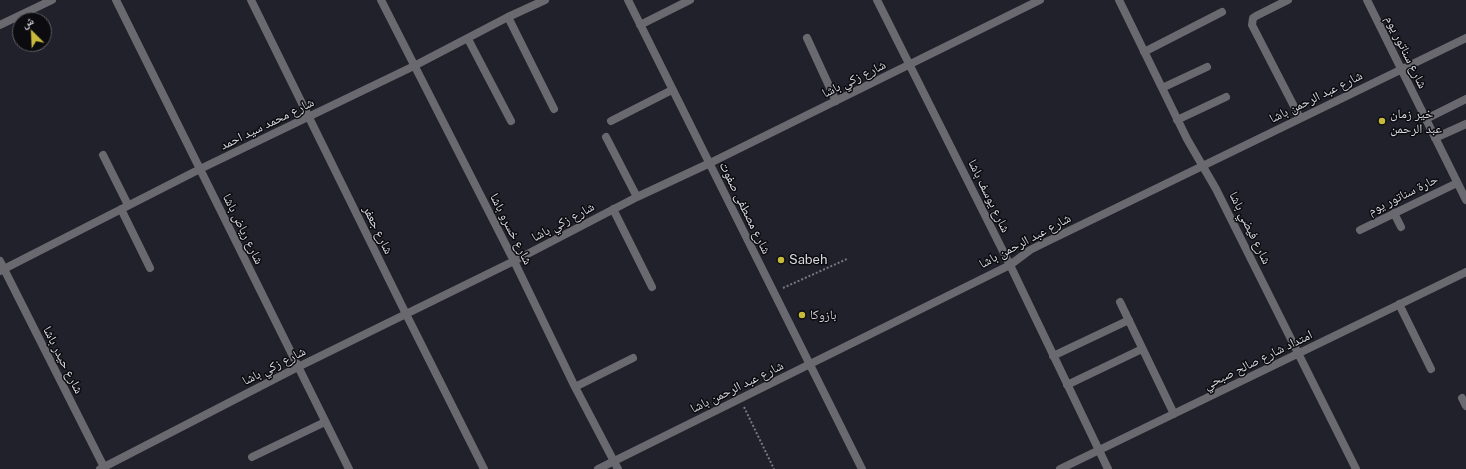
<!DOCTYPE html>
<html>
<head>
<meta charset="utf-8">
<style>
  body { margin:0 }
  #map { position:relative; width:1466px; height:469px; overflow:hidden; background:#21212c; font-family:"Public Sans","Noto Naskh Arabic",sans-serif }
  canvas { display:block }
  .north { position:absolute; left:12px; top:12px; width:40px; height:40px; box-sizing:border-box; background:#0b0b10; border:1px solid #5d5d63; border-radius:50%; rotate:336deg; font-size:11px; font-weight:700; line-height:16px; text-align:center; color:#d8d8df }
  .north::after { content:''; display:block; margin:auto; width:14px; height:18px; background:#c8bb3b; clip-path:polygon(50% 0,100% 100%,50% 72%,0 100%) }
</style>
</head>
<body>
<div id="map">
<canvas width="1466" height="469"></canvas>
<div class="north">ش</div>
</div>
<script>
const c = document.querySelector('canvas').getContext('2d');
c.lineJoin = 'round';
function poly(rows) {
  const path = new Path2D();
  for (const r of rows) {
    path.moveTo(r[0], r[1]);
    for (let i = 2; i < r.length; i += 2) path.lineTo(r[i], r[i + 1]);
  }
  return path;
}
function stroke(path, color, width, dash) {
  c.strokeStyle = color;
  c.lineWidth = width;
  c.lineCap = dash ? 'butt' : 'round';
  c.setLineDash(dash || []);
  c.stroke(path);
}
function write(font, color, halo, rows, align = 'center') {
  c.font = font + ' "Public Sans","Noto Naskh Arabic",sans-serif';
  c.lineWidth = 3;
  c.setLineDash([]);
  c.textBaseline = 'middle';
  c.strokeStyle = halo;
  c.fillStyle = color;
  for (const [text, x, y, turn = 0] of rows) {
    c.save();
    c.translate(x, y);
    c.rotate((+turn || 0) * Math.PI / 180);
    c.textAlign = isNaN(turn) ? turn : align;
    if (halo) c.strokeText(text, 0, 0);
    c.fillText(text, 0, 0);
    c.restore();
  }
}
stroke(poly([
  [783,288,847,259],
  [744,407,774,469]
]), '#787881', 2, [2, 2]);
stroke(poly([
  [116,0,349,469],
  [251,0,406,314,484,469],
  [381,0,514,261,575,387,618,469],
  [628,0,862,469],
  [877,0,1010,265,1108,469],
  [1119,0,1187,139,1216,189,1356,469],
  [1288,0,1256,16,1253,18,1252,25,1300,118],
  [1367,0,1466,200],
  [508,17,554,109],
  [0,25,52,0],
  [640,25,690,0],
  [807,38,836,101],
  [468,39,511,121],
  [1144,52,1222,12],
  [1162,88,1207,67],
  [1426,119,1466,99],
  [1177,120,1226,97],
  [611,121,672,90],
  [606,137,637,197],
  [1435,138,1466,124],
  [103,155,128,205],
  [121,209,150,268],
  [613,209,652,287],
  [1394,213,1401,227],
  [1360,230,1457,183],
  [0,261,105,469],
  [0,271,200,169,414,66,508,17,545,0],
  [1120,302,1174,414],
  [1399,304,1431,369],
  [1053,356,1129,320],
  [1067,385,1142,349],
  [575,387,633,358],
  [1462,398,1466,406],
  [252,457,325,422],
  [100,469,298,367,514,261,637,197,710,163,1040,0],
  [598,469,1010,265,1030,250,1046,242,1466,38],
  [1060,469,1466,272]
]), '#69696f', 8);
for (const [x, y, r, color] of [
  [1382,121,4,"#c8bb3b"],
  [781,260,4,"#c8bb3b"],
  [802,315,4,"#c8bb3b"]
]) {
  const dot = new Path2D();
  dot.arc(x, y, r, 0, 2 * Math.PI);
  c.fillStyle = color;
  c.fill(dot);
  stroke(dot, '#0b0b10', 1.5);
}
write('13px', '#d8d8df', '#0b0b10', [
  ["شارع سناتور يوم",1406,52,64],
  ["شارع زكي باشا",854,79,-26],
  ["شارع عبد الرحمن باشا",1316,97,-26],
  ["شارع محمد سيد احمد",267,124,-26],
  ["حارة سناتور يوم",1403,195,-26],
  ["شارع يوسف باشا",989,196,64],
  ["شارع مصطفى صفوت",745,208,64],
  ["شارع زكي باشا",563,222,-28],
  ["شارع فيضي باشا",1250,228,64],
  ["شارع رياض باشا",243,229,64],
  ["شارع خسرو باشا",511,229,63],
  ["شارع جعفر",378,230,64],
  ["شارع عبد الرحمن باشا",1025,241,-28],
  ["شارع حيدر باشا",63,360,63],
  ["امتداد شارع صالح صبحي",1258,360,-26],
  ["شارع زكي باشا",274,366,-27],
  ["شارع عبد الرحمن باشا",737,387,-26]
]);
write('13px', '#d8d8df', '#0b0b10', [
  ["خير زمان",1390,114],
  ["عبد الرحمن",1390,129],
  ["Sabeh",789,260],
  ["بازوكا",810,315]
], 'left');
</script>
</body>
</html>
